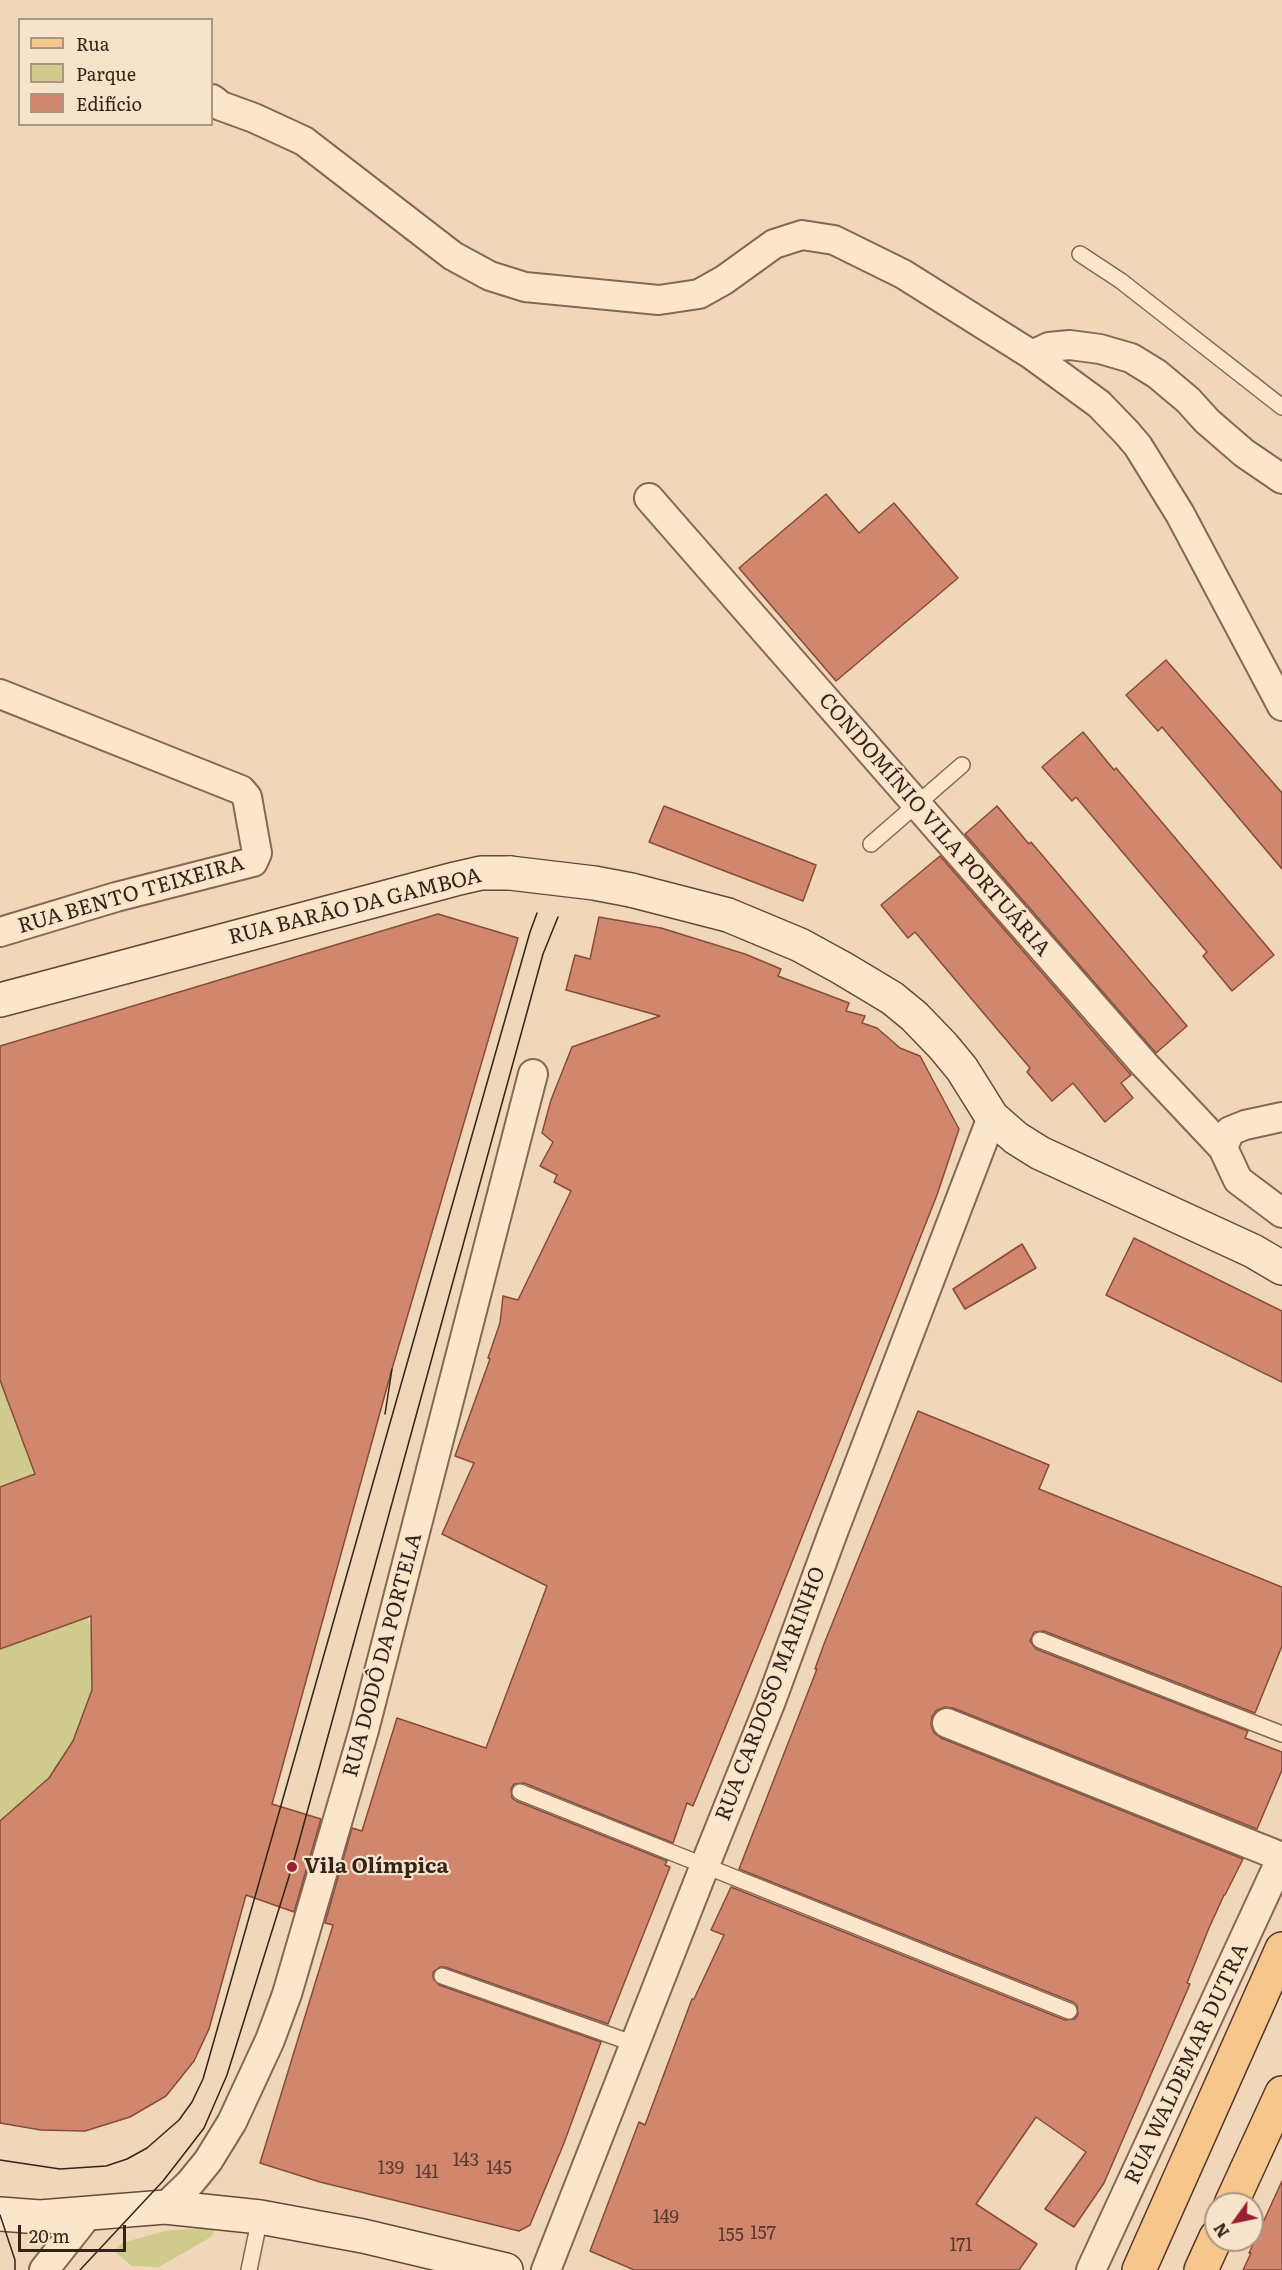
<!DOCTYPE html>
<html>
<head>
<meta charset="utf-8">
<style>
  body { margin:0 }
  #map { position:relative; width:1282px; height:2270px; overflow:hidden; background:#f0d7b9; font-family:Literata,serif }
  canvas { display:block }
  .legend { position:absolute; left:18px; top:18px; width:195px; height:108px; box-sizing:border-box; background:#f7e3c9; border:2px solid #a99683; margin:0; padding:8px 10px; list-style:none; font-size:18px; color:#352219 }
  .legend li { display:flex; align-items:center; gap:12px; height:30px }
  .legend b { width:30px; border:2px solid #a99683 }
  .north { position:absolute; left:1204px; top:2192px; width:60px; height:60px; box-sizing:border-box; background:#f7e3c9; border:2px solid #a99683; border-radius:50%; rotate:237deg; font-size:16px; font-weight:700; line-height:24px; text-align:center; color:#352219 }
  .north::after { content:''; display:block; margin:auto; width:21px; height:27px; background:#992033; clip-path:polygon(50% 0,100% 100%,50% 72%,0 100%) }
  .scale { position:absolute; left:18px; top:2225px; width:108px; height:27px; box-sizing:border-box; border:3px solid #352219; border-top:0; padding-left:8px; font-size:18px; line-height:21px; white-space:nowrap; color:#352219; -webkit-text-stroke:4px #f7e3c9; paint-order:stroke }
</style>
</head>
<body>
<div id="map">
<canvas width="1282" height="2270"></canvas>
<ul class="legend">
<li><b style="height:8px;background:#f7c68d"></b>Rua</li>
<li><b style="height:16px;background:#cecb8d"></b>Parque</li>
<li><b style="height:16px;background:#d1876d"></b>Edifício</li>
</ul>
<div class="north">N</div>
<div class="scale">20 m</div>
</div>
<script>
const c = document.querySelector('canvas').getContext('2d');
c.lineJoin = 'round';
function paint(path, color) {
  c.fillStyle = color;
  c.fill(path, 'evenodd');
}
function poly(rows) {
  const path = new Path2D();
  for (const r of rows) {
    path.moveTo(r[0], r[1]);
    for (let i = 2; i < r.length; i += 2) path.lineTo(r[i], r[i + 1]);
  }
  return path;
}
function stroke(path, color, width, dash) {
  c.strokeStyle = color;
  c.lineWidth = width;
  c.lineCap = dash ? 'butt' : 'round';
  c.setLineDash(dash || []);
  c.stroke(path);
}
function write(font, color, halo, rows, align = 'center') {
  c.font = font + ' Literata,serif';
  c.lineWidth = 4.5;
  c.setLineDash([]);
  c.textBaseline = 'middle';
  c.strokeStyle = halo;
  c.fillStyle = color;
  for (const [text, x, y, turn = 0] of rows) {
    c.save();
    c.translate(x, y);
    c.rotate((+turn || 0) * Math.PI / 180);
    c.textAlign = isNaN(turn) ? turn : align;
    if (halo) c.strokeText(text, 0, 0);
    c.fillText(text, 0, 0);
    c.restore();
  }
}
paint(poly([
  [0,1382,91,1627,92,1690,73,1741,49,1778,0,1821],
  [216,2227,211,2237,159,2267,132,2266,114,2251,122,2243,165,2231]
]), '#cecb8d');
const building = poly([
  [826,494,859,533,894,503,958,578,836,681,739,568,826,494],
  [1166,660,1282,793,1282,869,1162,727,1158,731,1126,695,1166,660],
  [1083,732,1114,770,1116,768,1274,955,1232,991,1203,956,1207,952,1076,797,1072,801,1042,767,1083,732],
  [664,806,816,865,803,901,649,842,664,806],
  [997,806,1029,844,1031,842,1187,1026,1156,1053,965,834,997,806],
  [940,856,1131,1075,1121,1083,1133,1098,1105,1122,1073,1083,1052,1101,1027,1072,1030,1068,915,932,908,938,881,905,940,856],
  [438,914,518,938,392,1369,272,1804,321,1819,294,1912,246,1895,209,2029,194,2061,166,2096,130,2117,85,2131,41,2130,0,2123,0,1821,49,1778,73,1741,92,1690,91,1616,0,1649,0,1487,35,1474,0,1380,0,1046,438,914],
  [599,917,661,928,745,954,781,969,778,976,849,1003,846,1011,865,1016,862,1023,877,1028,900,1048,920,1056,959,1129,937,1195,765,1630,693,1806,687,1803,673,1843,524,1783,514,1784,511,1789,512,1798,516,1801,667,1861,665,1865,670,1867,608,2024,445,1967,440,1967,433,1972,433,1978,439,1985,601,2042,564,2143,530,2225,519,2231,320,2182,260,2163,333,1925,325,1923,352,1828,362,1831,397,1718,486,1748,547,1586,442,1534,474,1463,455,1456,490,1359,488,1358,500,1323,503,1296,518,1300,571,1191,554,1182,557,1175,540,1166,553,1142,542,1133,551,1100,572,1047,660,1016,566,990,575,955,590,959,599,917],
  [1134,1238,1282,1311,1282,1382,1106,1295,1134,1238],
  [1022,1244,1036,1268,965,1309,953,1289,1022,1244],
  [918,1411,1049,1465,1039,1489,1282,1587,1282,1646,1255,1713,1044,1631,1034,1632,1030,1641,1036,1649,1248,1731,1245,1738,1282,1752,1282,1770,1257,1829,953,1708,945,1707,937,1710,932,1716,931,1725,934,1733,941,1738,1243,1859,1225,1895,1224,1895,1209,1928,1187,1983,1190,1984,1104,2183,1074,2227,1045,2209,1086,2152,1036,2117,976,2204,1037,2244,1019,2270,634,2270,590,2251,639,2122,645,2125,692,1999,694,1999,724,1935,711,1930,731,1887,1065,2020,1075,2019,1078,2014,1077,2005,1073,2002,739,1869,817,1669,815,1669,824,1644,918,1411],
  [1282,2181,1282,2270,1243,2270,1251,2253,1249,2253,1282,2181]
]);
paint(building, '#d1876d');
stroke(building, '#874b38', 1.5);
const lane = poly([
  [1080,254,1121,281,1282,407],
  [871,844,962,765],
  [1040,1640,1282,1734],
  [520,1792,1069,2011],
  [442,1976,635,2044],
  [249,2270,260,2217]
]);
const street = poly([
  [212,99,221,106,254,118,304,141,453,256,490,276,525,287,659,300,699,294,724,280,774,244,802,235,834,240,903,274,1032,355,1099,404,1127,433,1138,446,1180,514,1282,706],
  [1032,355,1049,347,1070,345,1100,349,1131,358,1157,374,1188,400,1207,421,1244,453,1282,479],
  [649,498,1144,1064,1223,1148,1238,1180,1282,1213],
  [0,694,241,790,247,797,257,853,253,862,116,897,0,932],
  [1223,1148,1230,1131,1245,1125,1282,1117],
  [947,1723,1282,1857,1091,2270],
  [165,2207,190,2183,208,2161,232,2122,270,2040,287,1994,364,1730,533,1074],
  [44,2270,89,2213],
  [546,2270,705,1865,771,1701,832,1535,992,1117]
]);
const secondary = poly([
  [631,890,728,915,800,945,842,968,892,998,914,1016,943,1046,962,1069,992,1117,1016,1138,1040,1153,1253,1251,1282,1268],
  [0,1000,455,879,481,873,510,873],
  [0,2214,40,2217,165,2207,260,2217,363,2236,506,2270]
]);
const primary = poly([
  [1231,2204,1282,2093],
  [1139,2270,1282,1949],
  [1201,2270,1216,2237]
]);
stroke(lane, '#876753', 18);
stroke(street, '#876753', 32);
stroke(secondary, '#684837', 36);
stroke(primary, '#543628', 36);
stroke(lane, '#fbe6cc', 15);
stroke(street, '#fbe6cc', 28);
stroke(secondary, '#fbe6cc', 33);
stroke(primary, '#f7c68d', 33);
stroke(poly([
  [385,1414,392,1369],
  [0,2160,60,2169,106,2166,127,2159,147,2148,179,2120,192,2102,203,2079,530,932,537,913],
  [0,2215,15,2260,15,2270],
  [80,2270,163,2181,184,2154,204,2128,227,2075,292,1867,543,954,558,917]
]), '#352219', 1.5);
const secondaryBridge = poly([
  [510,873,594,883,631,890]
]);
stroke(secondaryBridge, '#684837', 36, []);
stroke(secondaryBridge, '#fbe6cc', 33);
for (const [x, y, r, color] of [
  [292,1867,6,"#992033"]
]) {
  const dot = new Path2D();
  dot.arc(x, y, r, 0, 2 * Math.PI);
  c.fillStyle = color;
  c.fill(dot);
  stroke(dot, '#f7e3c9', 2);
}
write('18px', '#5c3b2e', null, [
  ["143",466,2161],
  ["139",391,2169],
  ["145",499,2169],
  ["141",427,2173],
  ["149",666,2218],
  ["157",763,2234],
  ["155",731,2236],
  ["171",961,2246]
]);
write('21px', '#352219', '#f7e3c9', [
  ["CONDOMÍNIO VILA PORTUÁRIA",934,825,49],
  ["RUA BENTO TEIXEIRA",131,895,-16],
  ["RUA BARÃO DA GAMBOA",355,907,-14],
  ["RUA DODÔ DA PORTELA",383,1655,-75],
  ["RUA CARDOSO MARINHO",771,1694,-69],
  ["RUA WALDEMAR DUTRA",1187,2064,-65]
]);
write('bold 21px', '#352219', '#f7e3c9', [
  ["Vila Olímpica",304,1867]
], 'left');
</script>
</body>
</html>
